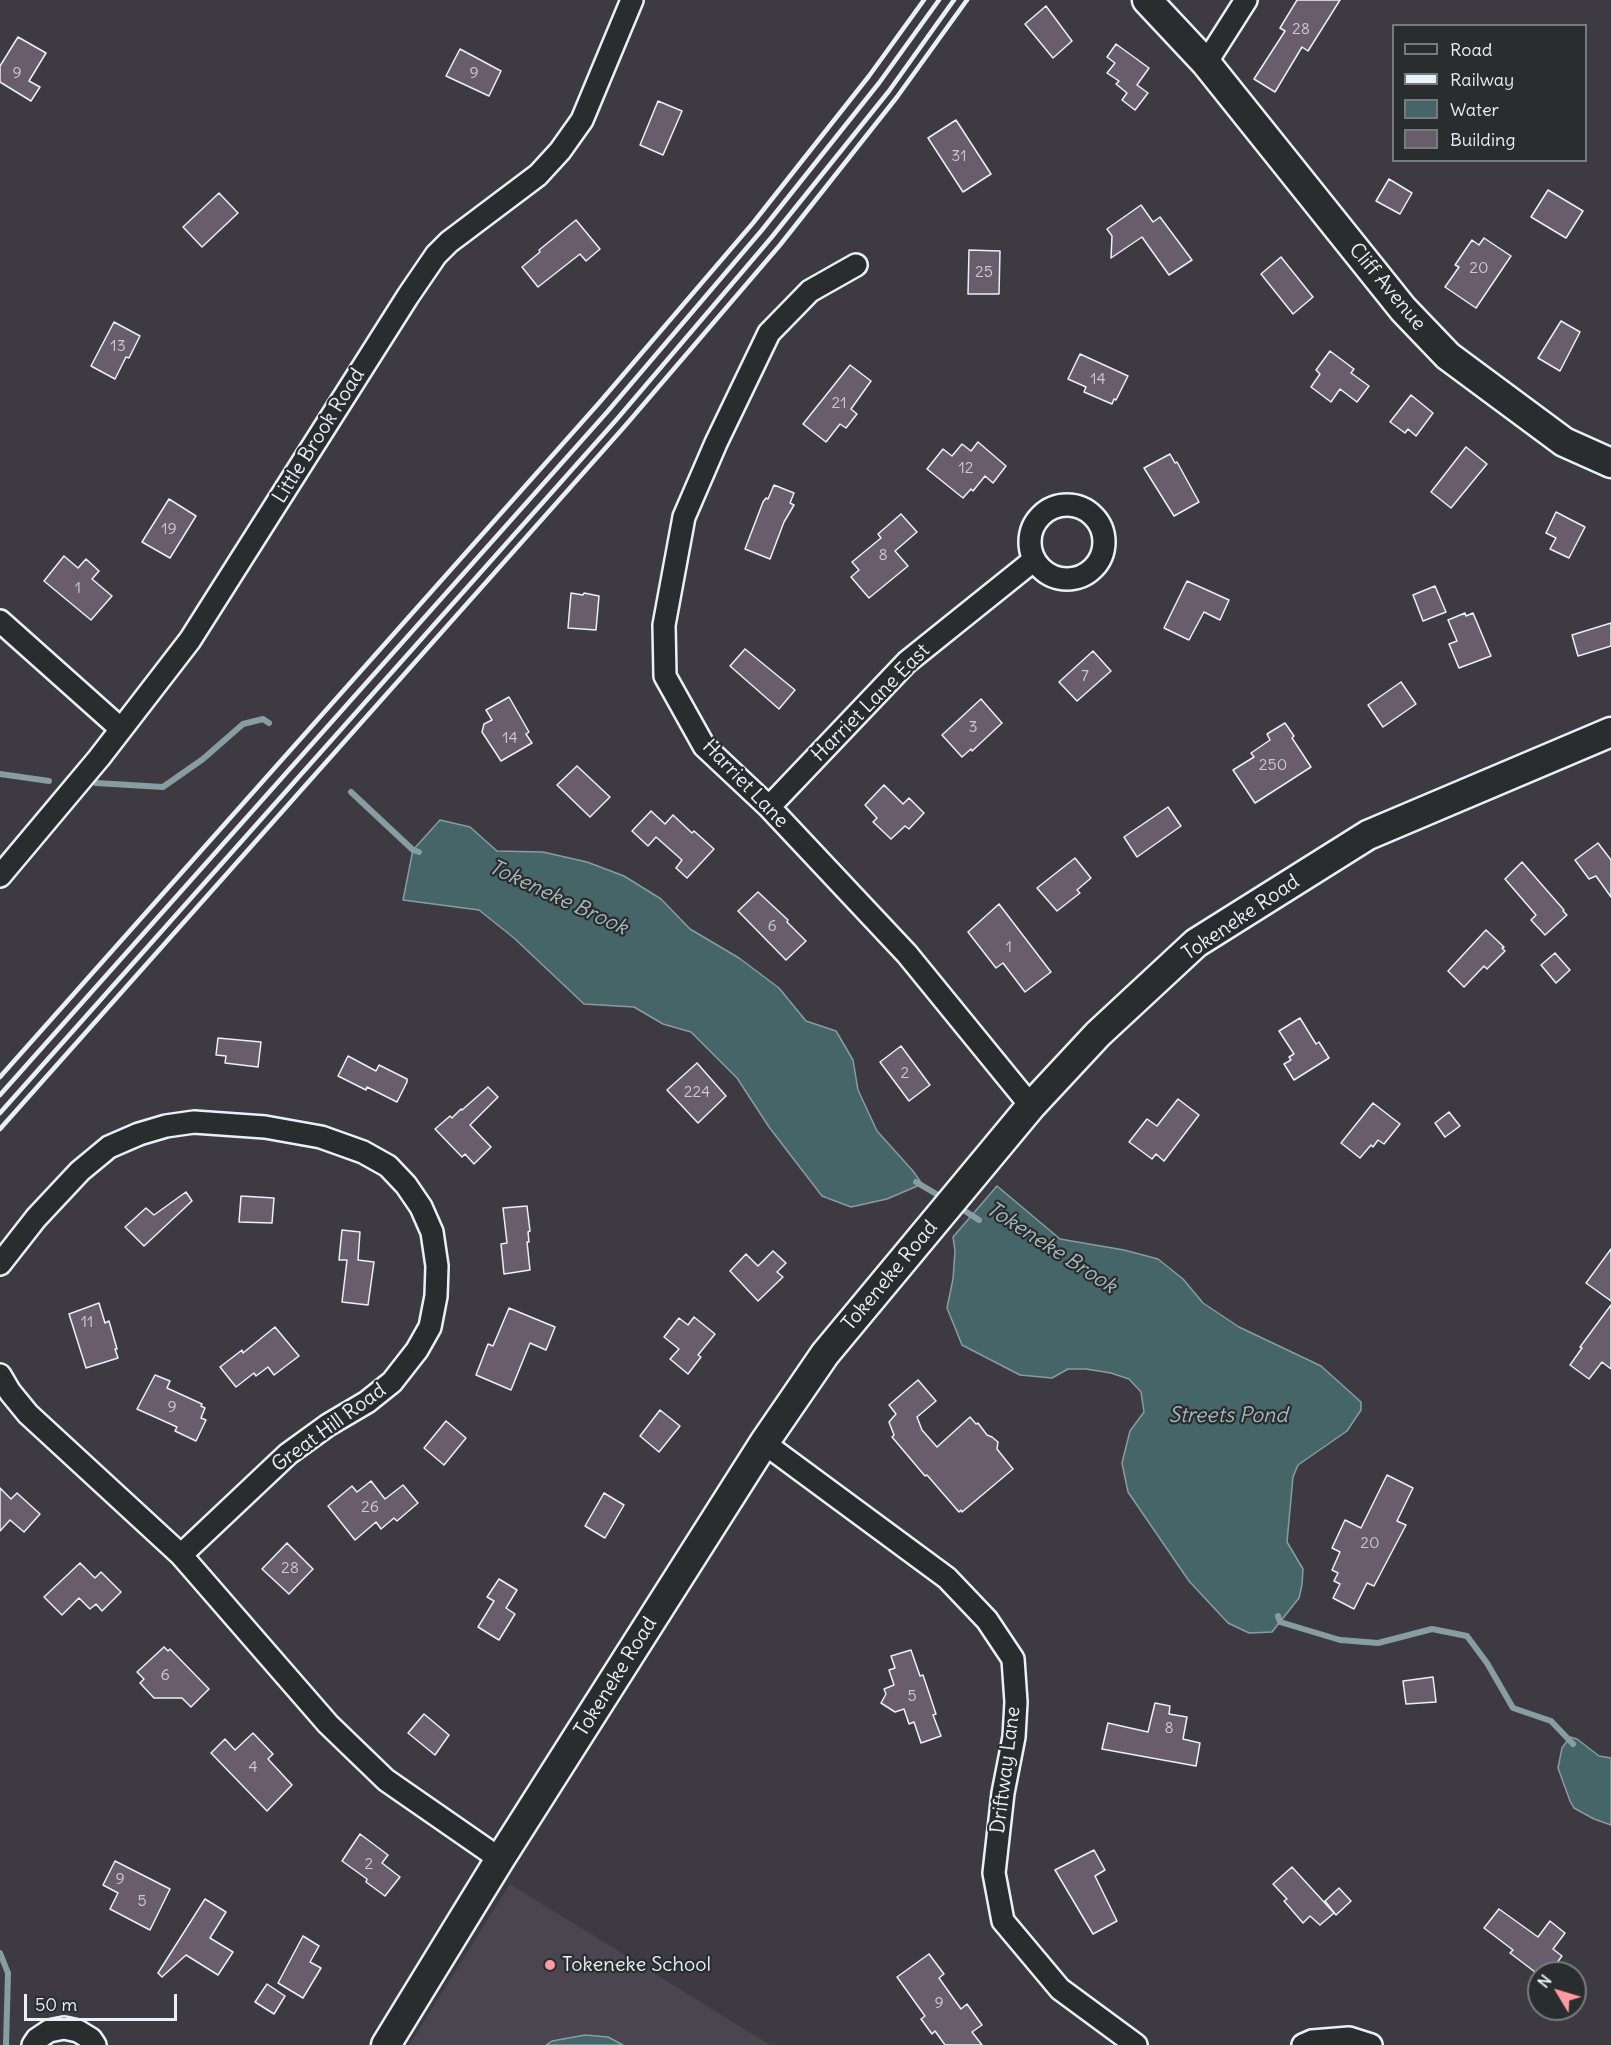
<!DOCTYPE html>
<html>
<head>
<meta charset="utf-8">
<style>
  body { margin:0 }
  #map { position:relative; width:1611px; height:2045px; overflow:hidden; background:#3d3b41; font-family:Delius,sans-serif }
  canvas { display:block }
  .legend { position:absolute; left:1392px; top:24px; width:195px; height:138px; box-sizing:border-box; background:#2a2d2e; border:2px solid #767b7f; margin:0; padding:8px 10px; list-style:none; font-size:18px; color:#e8f1f8 }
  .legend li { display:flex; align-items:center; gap:12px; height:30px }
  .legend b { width:30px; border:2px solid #767b7f }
  .north { position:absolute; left:1527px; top:1961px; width:60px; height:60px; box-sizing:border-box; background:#2a2d2e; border:2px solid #767b7f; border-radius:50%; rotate:308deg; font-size:16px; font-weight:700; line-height:24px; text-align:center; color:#e8f1f8 }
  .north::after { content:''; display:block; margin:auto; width:21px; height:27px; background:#ff9aa2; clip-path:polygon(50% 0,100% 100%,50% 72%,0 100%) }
  .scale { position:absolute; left:24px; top:1994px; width:153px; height:27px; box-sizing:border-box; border:3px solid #e8f1f8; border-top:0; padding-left:8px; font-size:18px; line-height:21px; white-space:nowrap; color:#e8f1f8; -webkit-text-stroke:4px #2a2d2e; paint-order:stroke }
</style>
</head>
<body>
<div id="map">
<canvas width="1611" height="2045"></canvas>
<ul class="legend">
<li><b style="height:8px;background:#2a2d2e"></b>Road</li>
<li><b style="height:8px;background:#e8f1f8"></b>Railway</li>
<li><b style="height:16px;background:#466568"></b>Water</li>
<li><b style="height:16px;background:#695d6c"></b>Building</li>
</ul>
<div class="north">N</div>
<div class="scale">50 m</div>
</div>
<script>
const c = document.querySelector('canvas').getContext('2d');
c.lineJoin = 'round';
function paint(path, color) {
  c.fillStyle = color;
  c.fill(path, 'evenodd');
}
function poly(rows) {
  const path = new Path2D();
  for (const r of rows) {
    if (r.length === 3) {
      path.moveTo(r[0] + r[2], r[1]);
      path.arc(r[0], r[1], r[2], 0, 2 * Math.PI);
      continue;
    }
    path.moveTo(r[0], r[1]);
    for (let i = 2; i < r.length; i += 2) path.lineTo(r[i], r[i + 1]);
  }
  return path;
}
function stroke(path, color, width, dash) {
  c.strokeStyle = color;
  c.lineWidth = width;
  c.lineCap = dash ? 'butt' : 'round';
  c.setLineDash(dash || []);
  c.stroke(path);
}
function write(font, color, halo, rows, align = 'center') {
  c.font = font + ' Delius,sans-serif';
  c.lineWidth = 4.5;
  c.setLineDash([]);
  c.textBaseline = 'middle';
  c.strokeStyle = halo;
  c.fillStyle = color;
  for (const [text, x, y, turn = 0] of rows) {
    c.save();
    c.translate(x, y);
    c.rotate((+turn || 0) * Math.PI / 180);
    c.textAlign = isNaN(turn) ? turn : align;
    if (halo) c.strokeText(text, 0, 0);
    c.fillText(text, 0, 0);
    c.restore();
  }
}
paint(poly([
  [510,1884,770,2045,409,2045]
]), '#4a454e');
const water = poly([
  [440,820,470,827,497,851,543,852,587,862,624,876,661,899,690,929,739,958,779,988,806,1021,836,1031,853,1060,858,1090,877,1131,913,1171,922,1184,887,1199,851,1207,822,1196,769,1127,737,1078,691,1032,663,1024,634,1007,584,1004,514,938,479,910,403,900,413,850,440,820],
  [997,1186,1060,1239,1124,1250,1158,1259,1183,1279,1203,1303,1239,1327,1321,1366,1361,1402,1361,1410,1347,1431,1298,1465,1293,1477,1287,1542,1303,1569,1302,1585,1299,1598,1272,1632,1249,1633,1228,1623,1189,1581,1128,1492,1122,1463,1130,1431,1144,1412,1141,1392,1129,1379,1111,1373,1086,1369,1068,1369,1052,1378,1020,1375,962,1345,947,1308,953,1279,955,1251,953,1237,997,1186],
  [1570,1737,1577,1739,1599,1756,1611,1758,1611,1825,1594,1819,1574,1808,1570,1801,1558,1768,1562,1748,1570,1737],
  [585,2035,608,2037,623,2045,546,2045,552,2041,585,2035]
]);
paint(water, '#466568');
stroke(water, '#879da2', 1.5);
stroke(poly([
  [0,774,49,781],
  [96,783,163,787,203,759,243,724,263,719,269,723],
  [351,792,413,850,419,852],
  [916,1182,943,1198],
  [957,1206,979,1220],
  [1278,1616,1280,1622,1340,1640,1378,1643,1432,1629,1467,1636,1487,1663,1513,1708,1551,1721,1573,1744],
  [0,1953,8,1973,6,2045]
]), '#879da2', 6);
const building = poly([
  [1297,0,1340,0,1308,51,1302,47,1275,92,1254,79,1285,31,1280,28,1297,0],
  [1046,6,1072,41,1053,58,1025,24,1046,6],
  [18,37,46,53,29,81,40,87,31,101,0,82,0,66,18,37],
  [1116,44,1149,68,1137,85,1148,93,1135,110,1122,100,1127,93,1116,84,1119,81,1107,73,1115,63,1107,57,1116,44],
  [460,49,501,71,489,96,446,76,460,49],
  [658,101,682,111,663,155,640,145,658,101],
  [956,120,991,174,963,192,928,138,956,120],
  [1389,179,1412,193,1400,214,1376,201,1389,179],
  [1548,190,1583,211,1566,238,1531,217,1548,190],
  [219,193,238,213,202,247,183,227,219,193],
  [1141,205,1153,222,1160,217,1192,260,1169,275,1142,237,1111,258,1112,236,1107,229,1141,205],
  [576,220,600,249,586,261,580,254,538,287,522,267,540,252,539,250,576,220],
  [1484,238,1511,256,1476,308,1445,287,1459,267,1455,265,1472,240,1479,245,1484,238],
  [969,250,1000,251,999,294,968,294,969,250],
  [1281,257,1313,297,1293,314,1261,274,1281,257],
  [1561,321,1580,332,1560,371,1538,358,1561,321],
  [114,322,140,336,129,358,126,357,115,379,91,366,114,322],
  [1330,351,1354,369,1351,373,1369,386,1357,402,1340,389,1331,402,1311,387,1320,374,1316,370,1330,351],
  [1080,354,1128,376,1116,400,1114,399,1112,404,1084,392,1086,387,1068,379,1080,354],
  [850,365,871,381,851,409,857,414,846,428,840,424,826,442,803,424,850,365],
  [1411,395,1433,413,1416,436,1408,429,1405,433,1390,422,1411,395],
  [978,442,1006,466,993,483,985,476,973,491,971,489,963,498,927,469,943,449,952,456,962,444,971,451,978,442],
  [1466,447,1487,464,1451,508,1431,492,1466,447],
  [1170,454,1175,463,1177,462,1199,502,1174,516,1144,468,1170,454],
  [774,485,794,493,790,503,794,505,784,522,770,559,745,549,763,502,766,498,768,499,774,485],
  [169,499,196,516,170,558,142,542,169,499],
  [1556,512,1585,527,1569,558,1550,549,1556,538,1546,533,1556,512],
  [901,514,917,532,895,551,908,566,869,598,851,577,859,570,852,562,881,538,878,534,901,514],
  [64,556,78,568,86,559,99,571,92,579,112,596,91,620,44,581,64,556],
  [1187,581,1229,600,1220,620,1204,612,1189,640,1164,628,1187,581],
  [1435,586,1446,612,1423,621,1413,595,1435,586],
  [571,593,583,595,584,593,599,596,596,630,568,628,571,593],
  [1465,613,1466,616,1473,613,1491,656,1459,668,1449,644,1457,641,1448,620,1465,613],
  [1611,623,1611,646,1578,656,1572,635,1611,623],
  [745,649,795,690,779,709,730,666,745,649],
  [1093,651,1111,671,1077,701,1059,682,1093,651],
  [1401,682,1416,704,1383,727,1368,705,1401,682],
  [509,697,529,732,526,734,532,743,501,761,482,732,484,724,492,720,486,710,509,697],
  [981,699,1002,723,972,751,971,749,962,757,942,735,981,699],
  [1285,723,1294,736,1292,738,1311,767,1255,803,1233,770,1254,757,1251,753,1270,740,1267,734,1285,723],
  [577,766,610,797,590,817,557,785,577,766],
  [884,785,903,804,909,798,924,813,909,829,905,826,891,839,873,822,877,818,865,805,884,785],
  [1168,807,1181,826,1137,857,1124,837,1168,807],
  [651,811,665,824,673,815,692,833,694,831,714,849,687,878,676,868,682,860,656,837,648,846,632,831,651,811],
  [1598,843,1611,860,1611,897,1596,876,1589,879,1575,860,1598,843],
  [1075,858,1091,878,1077,890,1080,893,1057,911,1037,888,1075,858],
  [1522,862,1564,910,1563,911,1567,915,1545,935,1531,920,1536,915,1505,879,1522,862],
  [758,892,788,920,787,922,806,941,786,960,738,911,758,892],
  [999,904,1051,972,1025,992,1003,963,996,968,968,932,999,904],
  [1486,930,1504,947,1502,948,1505,951,1487,969,1484,966,1464,987,1448,971,1486,930],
  [1555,953,1570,970,1556,983,1541,965,1555,953],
  [1300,1018,1316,1044,1319,1042,1329,1058,1294,1080,1284,1064,1291,1060,1289,1057,1294,1054,1279,1031,1300,1018],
  [218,1038,261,1042,258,1067,225,1063,226,1056,216,1055,218,1038],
  [901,1046,930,1085,909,1101,880,1062,901,1046],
  [348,1056,376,1071,379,1065,407,1079,407,1082,397,1102,367,1087,366,1090,338,1076,348,1056],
  [697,1063,726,1096,698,1123,667,1090,697,1063],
  [488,1087,498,1097,470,1125,491,1147,474,1164,465,1154,462,1157,435,1129,450,1116,452,1118,461,1109,462,1110,488,1087],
  [1178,1099,1199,1115,1164,1161,1156,1154,1152,1159,1129,1142,1147,1119,1157,1126,1178,1099],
  [1373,1103,1400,1124,1384,1144,1378,1140,1373,1147,1371,1145,1360,1158,1341,1143,1373,1103],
  [1449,1112,1460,1126,1445,1137,1435,1123,1449,1112],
  [186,1192,192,1201,144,1246,125,1227,146,1208,154,1215,186,1192],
  [241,1196,274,1198,272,1223,239,1222,241,1196],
  [527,1206,530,1231,528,1232,529,1242,527,1242,530,1270,504,1274,501,1244,507,1243,503,1208,527,1206],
  [342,1230,360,1232,358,1260,374,1262,368,1305,342,1302,347,1260,339,1260,342,1230],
  [1611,1249,1611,1301,1586,1283,1611,1249],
  [773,1251,786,1263,777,1272,783,1277,758,1301,730,1271,746,1254,758,1266,773,1251],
  [99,1303,105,1323,109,1321,117,1349,115,1349,118,1358,86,1368,69,1314,99,1303],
  [1611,1305,1611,1369,1602,1362,1589,1379,1570,1365,1582,1348,1580,1347,1611,1305],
  [509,1308,555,1327,546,1350,530,1343,511,1390,476,1375,488,1344,493,1346,509,1308],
  [694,1317,715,1334,698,1355,701,1357,688,1374,670,1359,679,1349,664,1337,679,1318,688,1325,694,1317],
  [275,1327,299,1356,274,1375,268,1367,256,1376,254,1373,236,1387,220,1367,242,1350,243,1353,275,1327],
  [155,1375,170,1381,167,1388,202,1404,201,1406,205,1408,201,1418,206,1420,196,1441,175,1431,177,1427,137,1409,155,1375],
  [918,1380,936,1401,917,1417,922,1430,937,1447,970,1417,976,1424,978,1423,987,1435,992,1437,998,1442,997,1449,1013,1469,962,1512,961,1510,959,1512,927,1475,925,1476,892,1437,894,1435,889,1422,896,1414,889,1405,918,1380],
  [660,1410,680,1426,659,1452,640,1436,660,1410],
  [446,1421,466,1438,444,1465,424,1448,446,1421],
  [1387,1475,1413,1488,1397,1521,1406,1525,1374,1586,1367,1583,1354,1609,1333,1598,1340,1584,1334,1581,1338,1573,1332,1570,1340,1552,1332,1548,1345,1520,1361,1528,1387,1475],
  [371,1481,385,1499,403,1485,418,1503,397,1521,394,1518,381,1529,376,1522,355,1540,328,1506,352,1486,357,1492,371,1481],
  [0,1488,11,1499,17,1493,40,1514,24,1532,10,1520,0,1531,0,1488],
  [604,1493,624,1505,605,1538,585,1526,604,1493],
  [287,1543,313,1569,289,1594,262,1569,287,1543],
  [80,1563,95,1578,101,1572,121,1592,102,1611,96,1604,90,1609,79,1598,62,1615,44,1597,80,1563],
  [499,1579,517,1590,506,1608,515,1614,499,1640,478,1627,494,1601,487,1597,499,1579],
  [164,1647,168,1651,170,1649,209,1689,191,1707,182,1698,154,1698,140,1683,144,1679,137,1672,164,1647],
  [911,1650,920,1676,923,1675,936,1714,933,1715,941,1736,921,1743,914,1722,909,1724,904,1709,895,1712,881,1703,886,1694,884,1689,894,1685,889,1670,895,1668,891,1656,911,1650],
  [1433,1677,1436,1702,1406,1704,1403,1681,1433,1677],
  [1155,1703,1170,1706,1169,1714,1187,1717,1183,1739,1200,1743,1196,1766,1102,1749,1108,1723,1148,1732,1155,1703],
  [424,1714,449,1735,435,1755,408,1733,424,1714],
  [253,1733,273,1754,268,1759,292,1785,267,1811,211,1753,225,1739,235,1750,253,1733],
  [360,1834,388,1855,382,1863,400,1877,385,1896,366,1882,367,1879,342,1861,360,1834],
  [1094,1850,1105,1870,1095,1876,1117,1921,1093,1934,1055,1870,1094,1850],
  [115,1861,170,1889,150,1930,110,1909,118,1893,103,1885,115,1861],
  [1292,1867,1334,1913,1320,1925,1310,1916,1303,1923,1284,1901,1287,1899,1273,1884,1292,1867],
  [1339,1888,1351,1901,1336,1915,1325,1901,1339,1888],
  [205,1899,226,1912,210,1938,233,1952,218,1975,186,1955,162,1977,158,1973,205,1899],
  [1499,1909,1538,1937,1550,1921,1565,1933,1553,1949,1562,1956,1553,1968,1547,1964,1535,1972,1510,1953,1513,1950,1484,1928,1499,1909],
  [303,1936,319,1946,310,1962,321,1968,303,1998,278,1983,303,1936],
  [929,1954,944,1974,939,1978,961,2009,967,2004,982,2025,972,2032,982,2045,945,2045,935,2031,932,2034,921,2019,925,2016,897,1977,929,1954],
  [267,1984,285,1996,274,2014,255,2002,267,1984]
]);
paint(building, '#695d6c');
stroke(building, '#e8f1f8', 1.5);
const street = poly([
  [1206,63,1246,0],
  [856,265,810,291,769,333,716,443,684,517,664,625,665,676,704,746,769,807,907,954,1031,1106],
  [1067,542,37],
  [0,621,121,729],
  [769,807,907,662,1034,560],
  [0,876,99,758,190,640,408,296,436,255,449,242,538,175,560,151,582,120,632,0],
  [0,1264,36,1218,80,1171,109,1147,139,1134,166,1126,194,1122,265,1127,321,1137,363,1152,388,1166,406,1185,421,1207,432,1232,437,1266,436,1296,430,1327,417,1350,392,1382,367,1402,328,1425,288,1454,181,1555,28,1414,10,1392,0,1375],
  [764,1443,947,1578,987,1620,1013,1659,1016,1702,1014,1737,1003,1793,994,1873,1003,1921,1060,1989,1136,2045],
  [181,1555,328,1724,386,1780,500,1859],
  [33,2045,37,2039,49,2031,64,2028,78,2031,91,2039,95,2045],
  [1303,2045,1312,2041,1349,2038,1371,2045]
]);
const secondary = poly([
  [1147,0,1206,63,1403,309,1448,356,1564,442,1611,463],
  [386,2045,500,1859,764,1443,825,1354,1031,1106,1098,1034,1196,943,1368,835,1611,732]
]);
stroke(street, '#e8f1f8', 26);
stroke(secondary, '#e8f1f8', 33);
stroke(street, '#2a2d2e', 21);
stroke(secondary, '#2a2d2e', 28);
stroke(poly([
  [0,1077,599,403,753,223,869,76,924,0],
  [0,1095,608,411,762,230,879,83,939,0],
  [0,1113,617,419,771,238,889,91,954,0],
  [0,1129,625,426,780,245,897,97,967,0]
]), '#e8f1f8', 4.5);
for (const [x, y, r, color] of [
  [550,1965,6,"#ff9aa2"]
]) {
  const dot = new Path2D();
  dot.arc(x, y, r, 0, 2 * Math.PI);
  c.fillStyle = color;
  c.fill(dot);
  stroke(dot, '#2a2d2e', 2);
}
write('16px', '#c8ccd5', null, [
  ["28",1301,29],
  ["9",17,73],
  ["9",474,73],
  ["31",959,156],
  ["20",1479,268],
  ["25",984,272],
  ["13",118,346],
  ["14",1098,379],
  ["21",839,403],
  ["12",966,468],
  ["19",169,529],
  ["8",883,555],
  ["1",78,588],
  ["7",1085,676],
  ["3",973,727],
  ["14",510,738],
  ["250",1273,765],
  ["6",772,926],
  ["1",1009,947],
  ["2",905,1073],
  ["224",697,1092],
  ["11",87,1322],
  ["9",172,1407],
  ["26",370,1507],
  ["20",1370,1543],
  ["28",290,1568],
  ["6",165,1675],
  ["5",912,1696],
  ["8",1169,1728],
  ["4",253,1767],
  ["2",369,1864],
  ["9",120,1879],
  ["5",142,1901],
  ["9",939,2003]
]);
write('20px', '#e8f1f8', '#2a2d2e', [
  ["Cliff Avenue",1387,287,50],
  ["Little Brook Road",319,436,-58],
  ["Harriet Lane East",871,703,-45],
  ["Harriet Lane",745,784,46],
  ["Tokeneke Road",1241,918,-34],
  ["Tokeneke Road",890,1276,-50],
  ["Great Hill Road",329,1428,-36],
  ["Tokeneke Road",616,1677,-58],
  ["Driftway Lane",1006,1770,-83]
]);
write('20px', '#e8f1f8', '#2a2d2e', [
  ["Tokeneke School",562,1965]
], 'left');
write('italic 21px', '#a7b9be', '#2a2d2e', [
  ["Tokeneke Brook",558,898,25],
  ["Tokeneke Brook",1051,1248,33],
  ["Streets Pond",1228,1416]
]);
</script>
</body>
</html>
